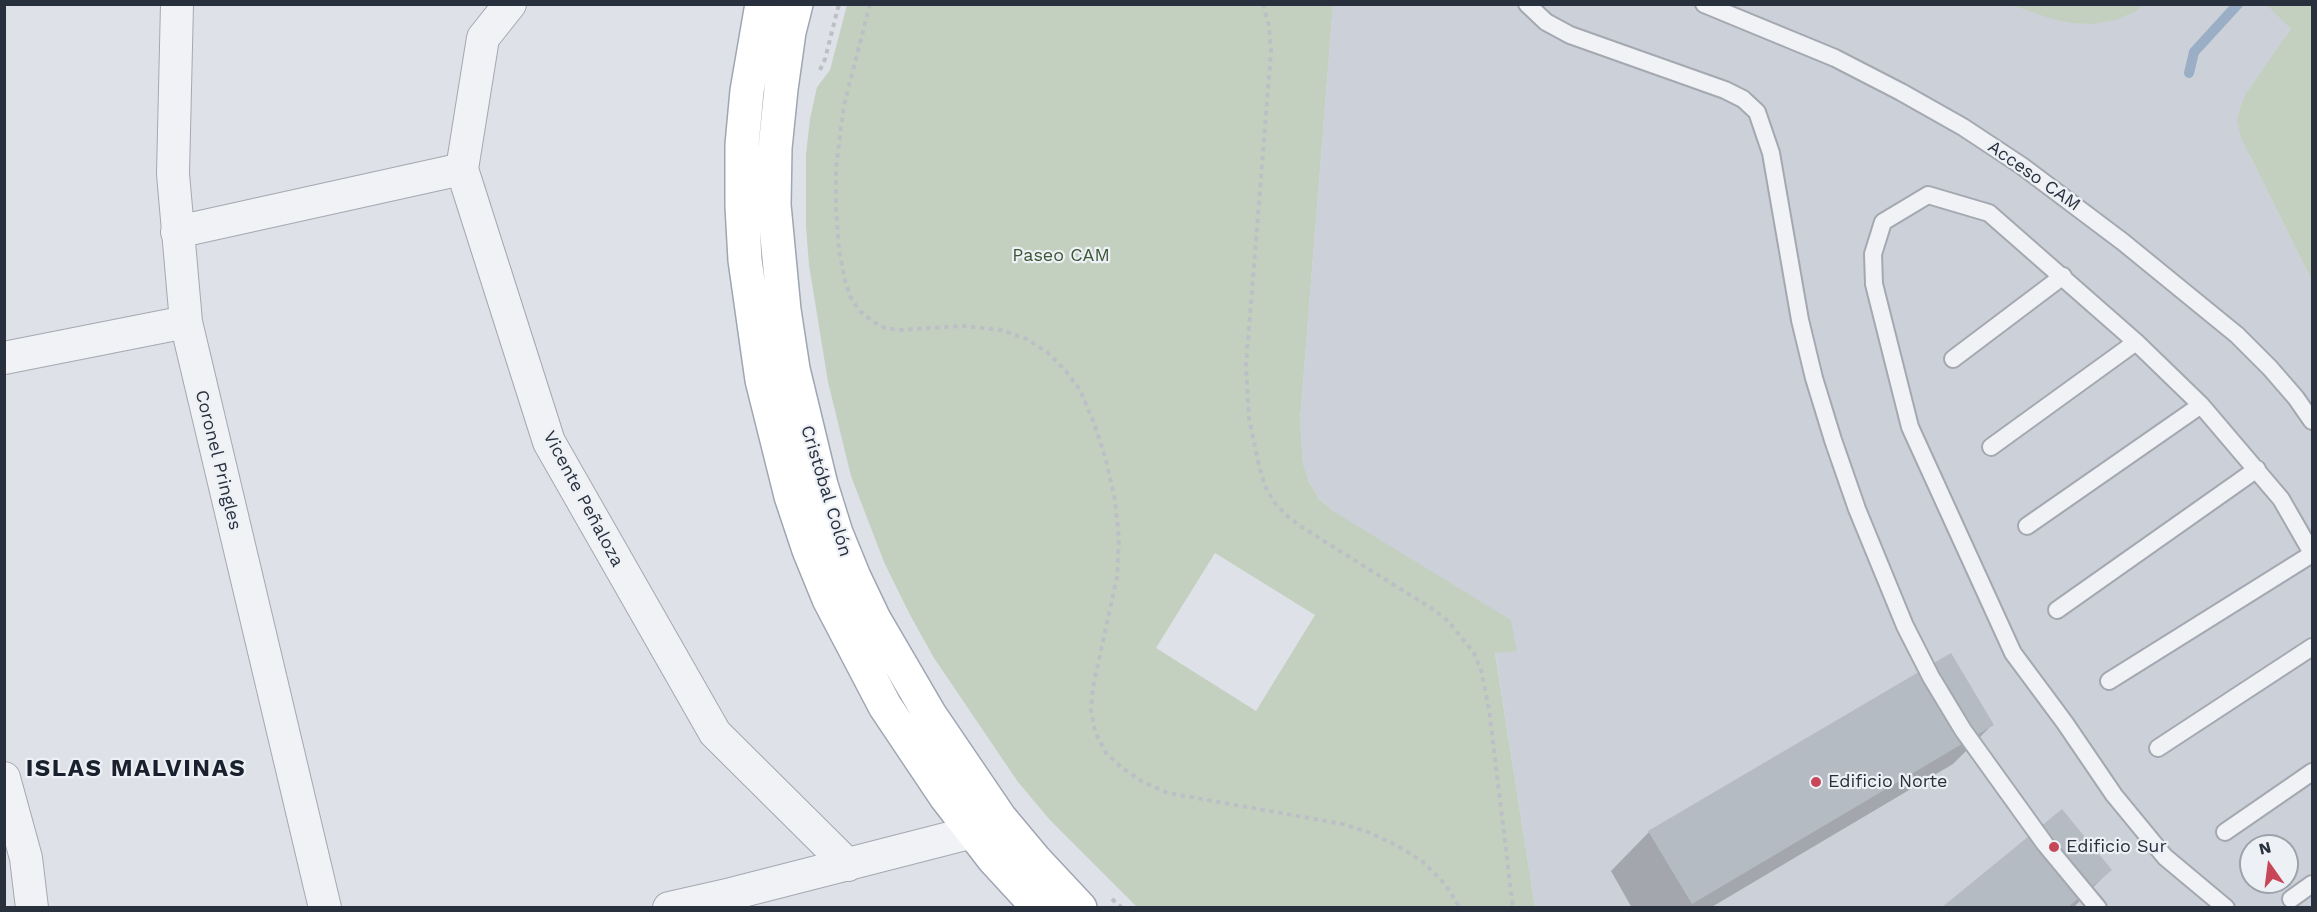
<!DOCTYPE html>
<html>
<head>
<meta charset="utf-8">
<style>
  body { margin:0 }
  #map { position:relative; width:2317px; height:912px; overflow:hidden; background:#dee1e7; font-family:"Work Sans",sans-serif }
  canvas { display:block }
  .frame { position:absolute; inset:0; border:6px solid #282f3d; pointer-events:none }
  .north { position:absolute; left:2239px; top:834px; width:60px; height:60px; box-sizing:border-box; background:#edf0f5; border:2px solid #9ea3ab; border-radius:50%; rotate:346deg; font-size:16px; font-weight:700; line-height:24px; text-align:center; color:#282f3d }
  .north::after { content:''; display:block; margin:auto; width:21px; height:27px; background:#c74759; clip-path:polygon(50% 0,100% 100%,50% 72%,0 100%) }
</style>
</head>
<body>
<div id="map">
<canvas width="2317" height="912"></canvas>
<div class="frame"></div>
<div class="north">N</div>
</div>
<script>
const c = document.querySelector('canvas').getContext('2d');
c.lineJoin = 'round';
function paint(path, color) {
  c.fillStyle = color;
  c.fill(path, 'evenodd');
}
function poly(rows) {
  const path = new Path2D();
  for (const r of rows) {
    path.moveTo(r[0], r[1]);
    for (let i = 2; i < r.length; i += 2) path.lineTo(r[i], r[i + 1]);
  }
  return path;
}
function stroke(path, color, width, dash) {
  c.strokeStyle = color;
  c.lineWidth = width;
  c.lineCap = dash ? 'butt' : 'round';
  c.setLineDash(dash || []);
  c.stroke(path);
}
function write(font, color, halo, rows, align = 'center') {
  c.font = font + ' "Work Sans",sans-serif';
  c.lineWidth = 4.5;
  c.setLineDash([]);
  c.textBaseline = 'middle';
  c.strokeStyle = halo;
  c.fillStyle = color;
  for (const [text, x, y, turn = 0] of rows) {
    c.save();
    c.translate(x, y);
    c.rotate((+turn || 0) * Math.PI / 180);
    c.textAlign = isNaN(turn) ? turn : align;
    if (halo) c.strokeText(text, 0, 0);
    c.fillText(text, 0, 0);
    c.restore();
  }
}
paint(poly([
  [2012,4,2070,23,2136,11,2144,5,2267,4,2292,29,2246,93,2249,154,2312,281,2312,907,1535,907,1495,652,1319,499,1309,482,1303,463,1300,421,1333,5],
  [2251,846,2287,846,2287,882,2251,882]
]), '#ccd0d9');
paint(poly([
  [847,5,1333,5,1300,421,1303,463,1309,482,1319,499,1333,511,1511,620,1517,651,1495,653,1535,907,1137,907,1050,820,1018,782,934,658,909,613,884,562,851,476,828,382,809,265,806,227,806,154,810,119,817,87,830,70],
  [1215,553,1315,615,1256,711,1156,648],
  [2012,5,2144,5,2136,11,2116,20,2093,24,2070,23,2049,18],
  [2267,5,2312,5,2312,281,2249,154,2241,138,2237,121,2240,108,2246,93,2291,29]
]), '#c4d0bf');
paint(poly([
  [1992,725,1953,764,1710,908,1632,908,1611,871,1649,832],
  [2110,870,2073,908,1944,908]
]), '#0003');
stroke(poly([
  [2189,73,2194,52,2238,4]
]), '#9aafc6', 10);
paint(poly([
  [1951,653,1994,725,1692,904,1648,831],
  [2062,809,2112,870,2067,908,1941,908]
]), '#b5bbc3');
const service = poly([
  [1527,4,1546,22,1570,35,1725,90,1743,99,1757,112,1771,153,1800,320,1814,378,1833,440,1857,509,1905,626,1931,677,1963,730,2045,844,2098,908],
  [1704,4,1835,58,1901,92,1963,127,2022,166,2123,242,2237,335,2270,368,2296,398,2312,421],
  [1953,359,2063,276],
  [1991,447,2136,342],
  [2027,526,2201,405],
  [2057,610,2257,469],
  [2109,681,2312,554],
  [2158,748,2312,647],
  [2225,832,2312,772],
  [2291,899,2312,884],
  [2226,908,2165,857,2114,795,2065,723,2013,653,1910,427,1874,284,1873,254,1883,222,1928,195,1989,213,2136,342,2201,405,2281,499,2312,553]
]);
const minor = poly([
  [177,4,173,174,186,322,325,908],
  [510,4,483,38,462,169,549,442,715,733,848,865],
  [177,232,462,169],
  [4,358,186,322],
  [4,778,26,858,32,908],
  [669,908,731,894,973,832]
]);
const primary = poly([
  [762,4,747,91,742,145,742,206,745,260,762,380,791,496,809,550,829,599,885,706,946,797,973,832,993,858,1039,908],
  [796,4,789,32,781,89,775,148,774,205,784,310,793,369,821,485,836,533,854,577,874,619,930,715,1000,818,1036,861,1080,908]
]);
stroke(service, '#a4a8b1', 20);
stroke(minor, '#a4a8b1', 34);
stroke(primary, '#9ea6b2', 36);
stroke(poly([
  [870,4,844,105,836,168,836,207,839,250,845,281,851,298,860,311,872,321,885,328,899,330,963,326,1001,330,1027,339,1048,353,1065,370,1080,390,1094,423,1106,460,1115,500,1119,539,1117,577,1093,687,1091,710,1095,732,1106,753,1121,767,1143,782,1168,793,1343,824,1368,832,1398,846,1423,862,1445,884,1460,908],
  [1263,4,1269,26,1271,52,1246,365,1249,418,1259,466,1265,486,1274,502,1286,515,1300,526,1431,608,1448,621,1474,653,1481,670,1489,709,1513,908],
  [820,70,825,59,839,4],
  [1112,899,1122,908]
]), '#bcbfc5', 4, [4.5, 4.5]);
stroke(service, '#f0f2f5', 16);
stroke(minor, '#f0f2f5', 32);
stroke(primary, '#fff', 33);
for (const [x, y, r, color] of [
  [1816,782,6,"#c74759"],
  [2054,847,6,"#c74759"]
]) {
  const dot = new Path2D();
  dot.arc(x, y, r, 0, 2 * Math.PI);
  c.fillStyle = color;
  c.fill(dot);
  stroke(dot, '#edf0f5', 2);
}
write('18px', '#282f3d', '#edf0f5', [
  ["Acceso CAM",2034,176,35],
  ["Coronel Pringles",218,460,76],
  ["Cristóbal Colón",826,491,73],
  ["Vicente Peñaloza",583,499,62]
]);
write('18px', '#3c5836', '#edf0f5', [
  ["Paseo CAM",1061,256]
]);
write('18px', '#282f3d', '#edf0f5', [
  ["Edificio Norte",1828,782],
  ["Edificio Sur",2066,847]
], 'left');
c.letterSpacing = '1.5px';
write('bold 24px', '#1a212e', '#edf0f5', [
  ["ISLAS MALVINAS",136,769]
]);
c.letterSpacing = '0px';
</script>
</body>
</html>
